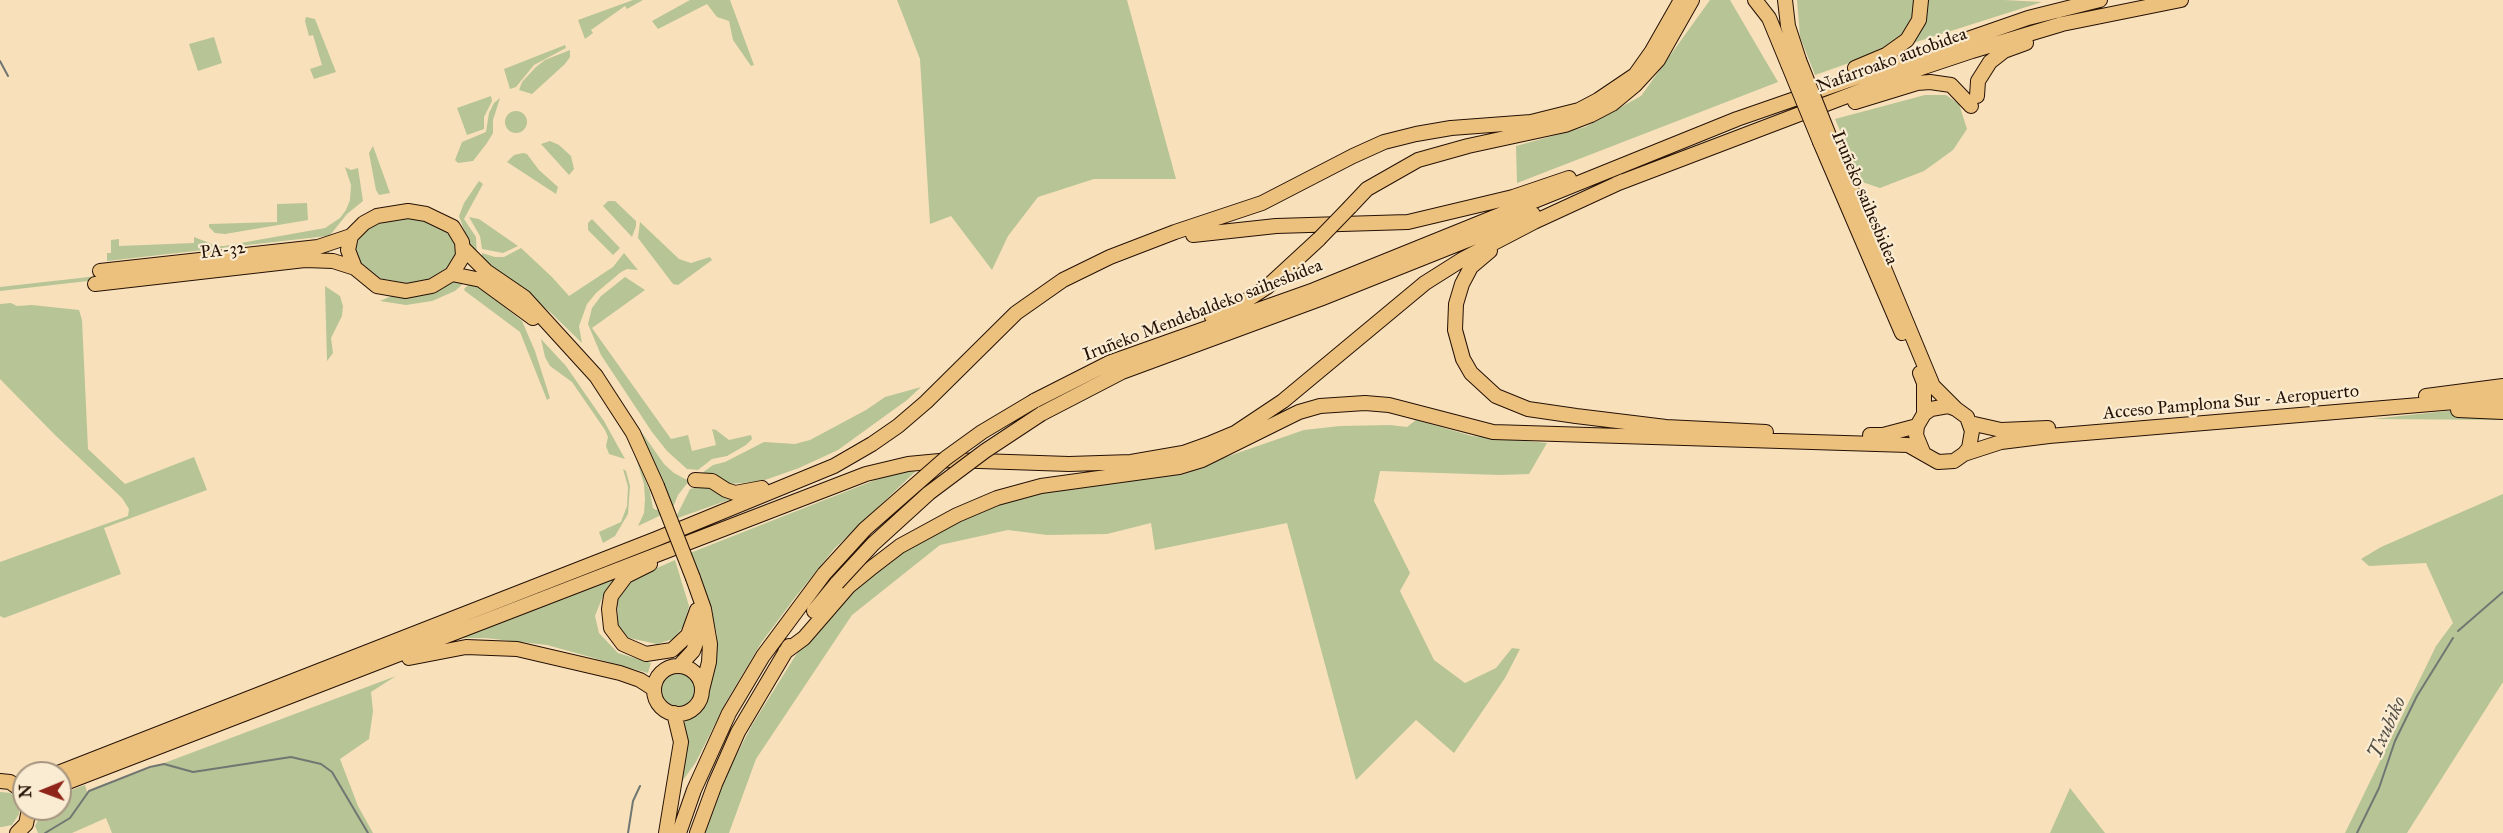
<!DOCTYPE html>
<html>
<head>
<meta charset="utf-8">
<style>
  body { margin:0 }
  #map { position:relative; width:2503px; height:833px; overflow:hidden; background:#f8e1ba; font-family:"IM FELL Great Primer",serif }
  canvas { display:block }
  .north { position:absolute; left:12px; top:761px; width:60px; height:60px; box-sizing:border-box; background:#faecd2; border:2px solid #a59480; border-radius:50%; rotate:269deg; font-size:16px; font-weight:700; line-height:24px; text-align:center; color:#251105 }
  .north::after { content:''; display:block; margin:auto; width:21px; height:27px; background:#8f2418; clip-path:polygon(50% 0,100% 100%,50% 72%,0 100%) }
</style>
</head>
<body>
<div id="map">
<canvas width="2503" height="833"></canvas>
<div class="north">N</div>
</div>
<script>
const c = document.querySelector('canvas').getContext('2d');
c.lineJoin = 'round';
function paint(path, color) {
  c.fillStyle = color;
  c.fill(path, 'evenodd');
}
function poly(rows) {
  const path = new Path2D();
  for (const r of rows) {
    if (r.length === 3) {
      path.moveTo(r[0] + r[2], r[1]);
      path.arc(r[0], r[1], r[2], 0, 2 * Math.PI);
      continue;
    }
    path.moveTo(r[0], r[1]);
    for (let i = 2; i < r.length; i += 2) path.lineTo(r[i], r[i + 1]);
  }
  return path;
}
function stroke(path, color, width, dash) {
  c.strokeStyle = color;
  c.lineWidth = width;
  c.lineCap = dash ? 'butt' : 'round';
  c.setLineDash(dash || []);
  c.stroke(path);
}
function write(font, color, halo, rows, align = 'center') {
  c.font = font + ' "IM FELL Great Primer",serif';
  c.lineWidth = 4.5;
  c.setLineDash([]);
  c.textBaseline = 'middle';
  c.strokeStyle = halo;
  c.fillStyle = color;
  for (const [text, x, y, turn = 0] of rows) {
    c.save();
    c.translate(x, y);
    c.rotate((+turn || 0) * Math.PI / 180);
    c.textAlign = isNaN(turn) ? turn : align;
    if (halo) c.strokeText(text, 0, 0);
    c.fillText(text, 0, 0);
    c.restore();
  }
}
paint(poly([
  [633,0,643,0,627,9,625,6,591,30,593,33,585,39,578,20],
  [690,0,730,0,754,65,751,66,733,40,729,21,717,17,707,4,658,29,652,21],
  [897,0,1127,0,1176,179,1094,179,1038,197,1008,236,992,270,951,216,930,224,920,59],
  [1710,0,1730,0,1778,82,1517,183,1516,146,1585,127,1641,96],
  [1797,0,1913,0,1914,12,1904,32,1880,52,1815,75,1800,37],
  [1925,0,2004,0,2042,2,1913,43],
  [306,17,315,19,336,72,314,79,310,69,322,65,313,35,309,36,305,21],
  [214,37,222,63,198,71,189,44],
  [565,45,566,48,564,49,534,65,516,87,510,89,504,69],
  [570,50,570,57,565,64,532,94,519,90,522,82,536,67,545,60],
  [1925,95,1946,95,1959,104,1967,129,1953,150,1924,171,1880,188,1862,182,1835,119],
  [491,96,492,101,484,117,484,129,467,135,457,108],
  [500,98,493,120,493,133,487,143,473,161,458,163,455,160,462,142,486,132,489,113,494,103],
  [516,122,11],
  [550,141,559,145,571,156,574,169,569,175,541,144],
  [373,146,390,193,379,195,376,190,369,153],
  [523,153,527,154,539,170,558,187,556,194,507,162,514,155],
  [345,167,351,170,358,168,363,201,347,214,331,234,327,236,107,261,107,253,111,253,111,240,119,239,119,246,194,243,194,237,217,246,224,246,325,228,340,218,346,210,350,200,351,185],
  [479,181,483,184,464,219,476,237,477,257,471,249,459,216,464,203],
  [608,201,615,201,636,221,636,226,632,237,603,206],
  [307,203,308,220,225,234,215,233,209,227,209,224,277,222,277,204],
  [415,217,432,221,451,234,457,246,457,255,450,269,427,282,411,284,379,278,366,270,357,258,356,248,359,239,366,229,379,222],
  [469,217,479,219,518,246,503,253,482,249,480,236],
  [592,219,620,248,613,255,588,230,588,223],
  [640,222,679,259,691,263,710,257,712,260,678,285,673,284,638,238],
  [521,248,552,277,569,296,613,267,624,253,638,270,627,269,621,272,596,293,587,304,579,326,582,343,549,311,482,260,482,253,495,257,504,257],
  [329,250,329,256,316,255,0,291,0,287],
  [625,277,645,290,592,328,671,439,688,435,692,451,716,445,712,429,716,430,729,440,751,435,752,439,746,445,727,456,712,459,698,470,687,469,667,451,652,432,601,355,588,324,592,308,601,296],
  [467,280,455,291,432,301,406,305,380,301,394,295,441,288,454,281],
  [472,281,522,321,535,351,550,398,547,400,520,332,465,291,464,289],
  [325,286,340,296,343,306,342,316,331,338,333,353,327,361],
  [11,303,17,306,32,305,79,310,82,320,88,449,125,484,194,457,207,490,104,528,121,574,4,618,0,616,0,562,128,516,129,509,122,498,55,435,0,379,0,304],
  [541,339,566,366,604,421,625,459,609,454,606,446,608,437,605,430,572,382,550,366,545,357],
  [610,387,664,464,674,473,689,481,678,495,672,510,638,526,644,513,645,499,644,484,635,455,650,492,653,508,656,510,664,508],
  [921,387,907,400,838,450,799,468,765,480,742,483,726,484,702,473,713,465,725,462,764,442,795,444,810,440,866,410,885,397],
  [2503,405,2503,420,2372,419],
  [1416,420,1472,436,1547,443,1529,474,1500,475,1380,471,1374,501,1410,573,1400,591,1434,660,1465,683,1496,668,1512,648,1520,649,1505,678,1454,753,1416,720,1356,780,1287,523,1155,550,1151,523,1107,534,1047,535,1008,530,940,545,852,615,756,759,729,833,704,833,718,791,752,725,794,658,824,617,869,575,913,544,969,515,1036,492,1092,483,1154,478,1194,468,1304,430,1340,426,1390,425,1407,427],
  [623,469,626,471,630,486,628,514,615,536,603,543,599,532,621,522,627,506,628,487],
  [916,471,834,549,797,595,761,643,726,702,696,762,681,783,685,750,685,718,700,707,710,689,717,635,707,596,690,553,893,473],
  [705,485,734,498,675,519,690,489],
  [2503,494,2503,682,2407,833,2345,833,2436,646,2453,623,2426,563,2369,566,2361,559,2381,547],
  [675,560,689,606,684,626,673,639,657,644,629,638,618,626,617,600,626,585,637,577],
  [614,579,604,593,595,616,599,633,618,653,651,663,648,673,547,645,485,638,456,638],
  [678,689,18],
  [396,676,371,692,373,711,369,739,340,759,358,806,373,833,112,833,106,818,72,833,38,833,35,826,44,809,60,809,60,795,63,793,85,785,87,792],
  [2070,788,2105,833,2050,833],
  [0,792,11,793,20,803,19,814,12,825,2,827,0,827]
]), '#b7c495');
stroke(poly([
  [0,61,8,76],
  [2458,631,2503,592],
  [45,833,70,818,89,791,150,767,164,764,193,772,291,757,321,764,332,772,368,833],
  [628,833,633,801,640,786],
  [2357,833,2379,788,2395,741,2417,696,2453,638]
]), '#707772', 2);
const highway = poly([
  [1755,0,1769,18,1788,64],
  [1785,0,1788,26,1799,60],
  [1855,68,1886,55,1907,40,1919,20,1921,0],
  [1977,96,1978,81,1990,62,2004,51,2026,43],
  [1855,102,1917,83,1930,82,1951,85,1971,106],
  [1830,138,1933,386,1956,409],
  [1820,142,1902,333],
  [1616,184,1918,69,1972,51,2062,24,2181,0],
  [1350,207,1367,189,1418,160,1468,146,1565,125,1591,115,1612,104,1635,85,1658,60,1692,0],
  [408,211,426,214,453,227,462,242,463,256,452,274,432,286,406,291,377,286,355,268,348,250,351,236,364,223,377,216,408,211],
  [1193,235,1276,226,1408,222,1513,197,1569,178],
  [464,249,486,271,524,297,596,376,633,433,657,486],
  [1490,251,1471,267,1462,284,1456,304,1455,330,1463,359,1471,373,1496,396,1528,409,1576,416,1666,427,1766,432],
  [100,271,318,247,351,236],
  [452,274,481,280,533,318],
  [95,284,305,260,333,261,355,268],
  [1212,317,1241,304,1267,287,1319,239],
  [1920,373,1924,383,1924,414],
  [2426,396,2503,386],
  [1034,401,1111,362,1314,290,1737,119,2028,18,2100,0],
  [2458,410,2503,412],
  [1041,414,1122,372,1320,299,1533,214],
  [1970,423,2001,430,2048,428],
  [1870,435,1883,435,1917,426],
  [1964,454,2001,442,2049,436,2503,398],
  [695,480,712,481,726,490,735,493,762,488],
  [650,564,626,576,611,596,609,609,611,628,623,644,646,654,672,650,688,635,697,610],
  [693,578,704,609,710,644,709,662,702,690],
  [814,611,837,583],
  [785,652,804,638,849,586,870,569,900,546,957,515,997,498,1041,486,1179,467,1202,460,1299,412,1320,406,1365,403,1389,405,1493,432,1908,445,1938,462,1954,461,1964,454,1969,448,1972,431,1967,417,1956,409,1948,406,1931,409,1924,414,1917,426,1916,435,1923,452],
  [409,658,466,647,517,649,620,673,640,680,654,689],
  [679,666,693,651,698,638,699,618],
  [678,690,24],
  [58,773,656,539,834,466,872,444,898,426,926,402,1016,313,1063,280,1110,257,1175,232,1262,203,1353,156,1384,142,1416,134,1451,128,1531,122,1579,110,1598,100,1635,75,1652,51,1681,0],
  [0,781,10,782,24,792],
  [60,785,866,474,908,464,950,460,1069,464,1131,462,1183,453,1211,443,1235,433,1283,401,1425,283,1463,259,1534,222,1623,181],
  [17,833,26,824,29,809],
  [666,833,681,742,674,713],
  [679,833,694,790,729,713,763,656,824,574],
  [697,833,715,784,738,732,789,646]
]);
stroke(highway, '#251105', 16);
stroke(highway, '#ecc07d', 14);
const highwayBridge = poly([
  [1799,60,1830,138],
  [1788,64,1820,142],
  [1319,239,1350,207],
  [657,486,693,578],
  [824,574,865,529,946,458,982,432,1034,401],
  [837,583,873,544,929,493,985,451,1041,414]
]);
stroke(highwayBridge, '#251105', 16, []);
stroke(highwayBridge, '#ecc07d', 14);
write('18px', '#251105', '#faecd2', [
  ["Nafarroako autobidea",1892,61,-20],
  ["Iruñeko saihesbidea",1864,198,67],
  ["PA-32",223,251,-7],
  ["Iruñeko Mendebaldeko saihesbidea",1203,311,-21],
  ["Acceso Pamplona Sur - Aeropuerto",2231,403,-5]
]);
write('italic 20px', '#514c44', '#faecd2', [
  ["Txubiko",2388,728,-66]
]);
</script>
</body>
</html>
